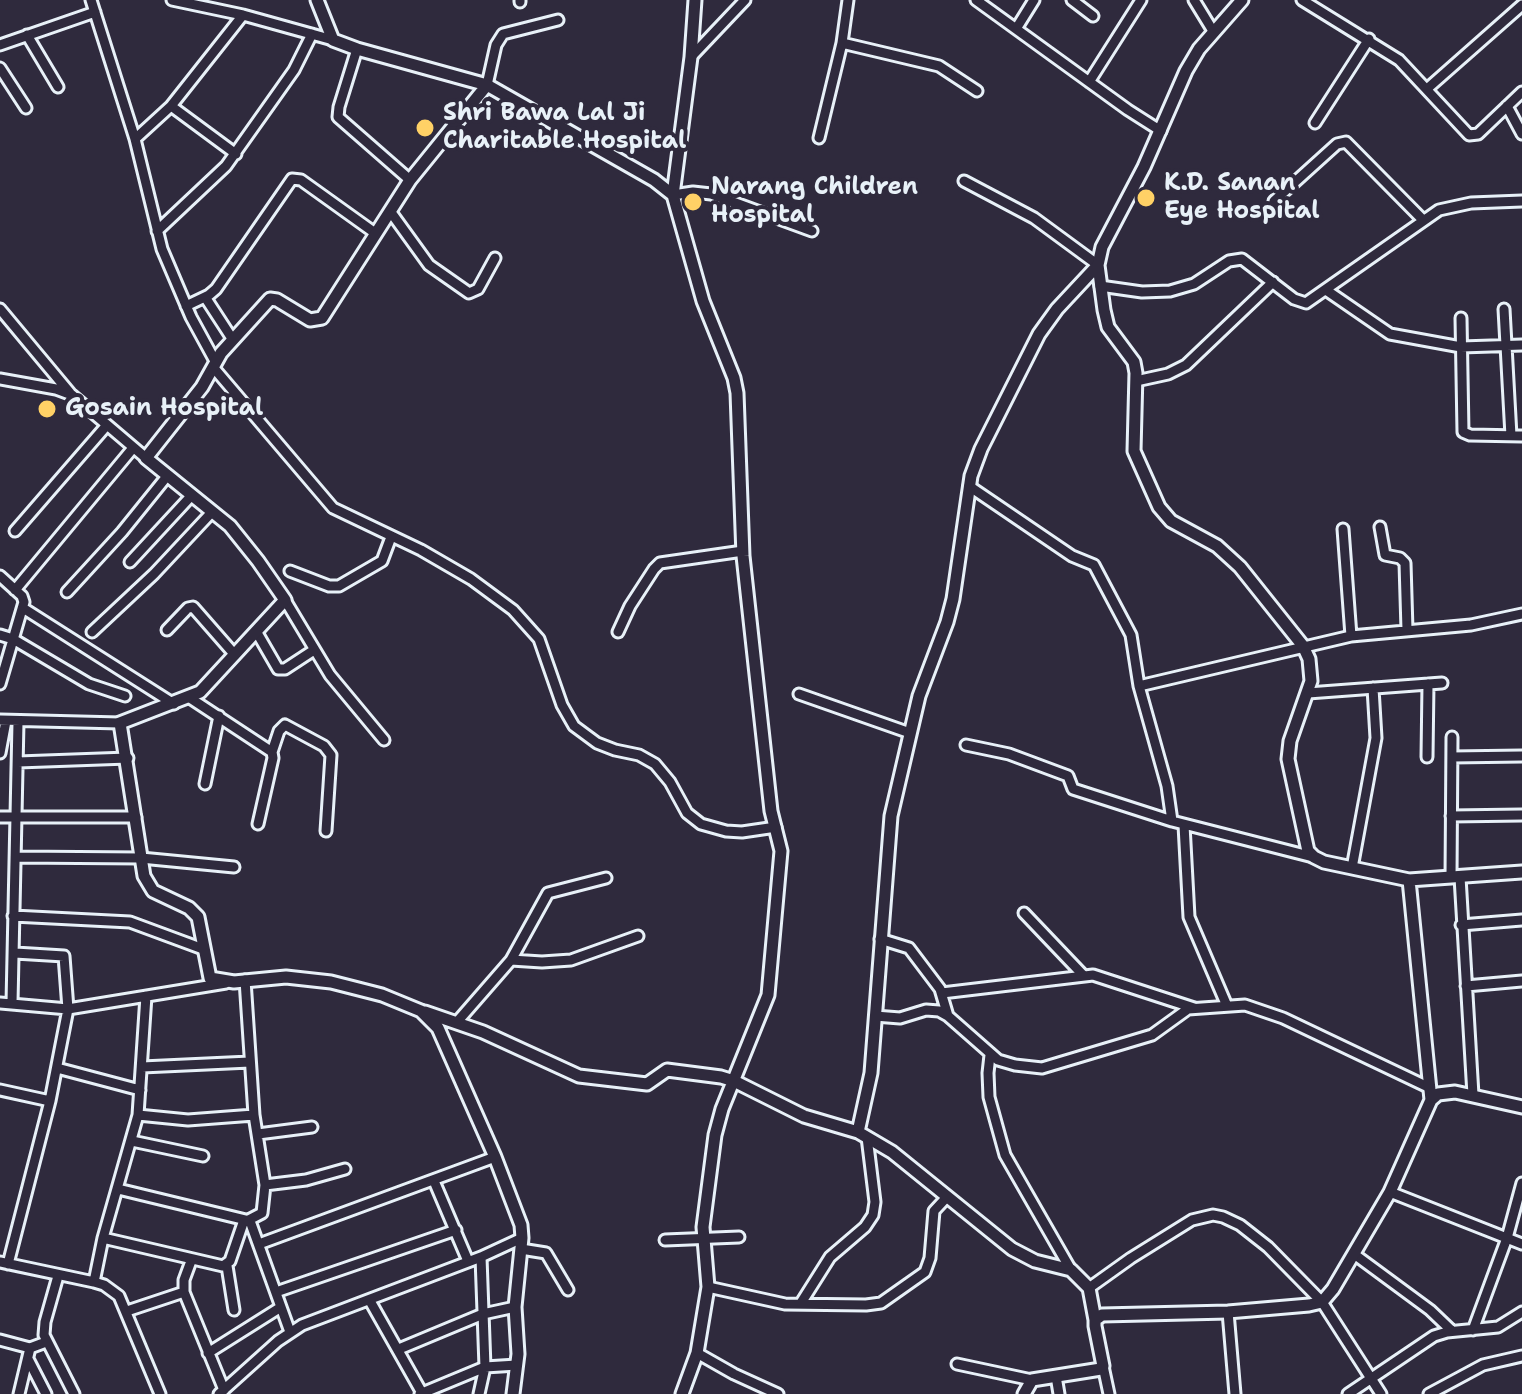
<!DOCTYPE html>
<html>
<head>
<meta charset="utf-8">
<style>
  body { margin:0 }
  canvas { display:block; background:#2f2a3d }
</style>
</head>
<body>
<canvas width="1522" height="1394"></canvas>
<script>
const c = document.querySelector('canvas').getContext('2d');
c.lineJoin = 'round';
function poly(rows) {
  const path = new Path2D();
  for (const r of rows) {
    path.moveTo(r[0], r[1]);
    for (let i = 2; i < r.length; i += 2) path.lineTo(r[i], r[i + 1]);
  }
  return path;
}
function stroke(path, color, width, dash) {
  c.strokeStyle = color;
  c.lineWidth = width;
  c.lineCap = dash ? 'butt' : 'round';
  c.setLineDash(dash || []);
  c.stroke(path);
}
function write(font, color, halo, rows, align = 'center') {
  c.font = font + ' "Shantell Sans",sans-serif';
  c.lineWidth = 8;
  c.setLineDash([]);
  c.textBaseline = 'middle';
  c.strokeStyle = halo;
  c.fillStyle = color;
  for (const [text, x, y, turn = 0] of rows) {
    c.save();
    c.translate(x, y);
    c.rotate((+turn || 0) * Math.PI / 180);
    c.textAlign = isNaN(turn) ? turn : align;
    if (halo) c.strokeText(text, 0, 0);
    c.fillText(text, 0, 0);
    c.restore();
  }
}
const minor = poly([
  [91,0,135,139,162,249,191,317,215,361],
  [172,0,243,15,333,40],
  [520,0,520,2],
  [976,0,1128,110,1161,131],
  [1072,0,1093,16],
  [1194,0,1213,31],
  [1302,0,1399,60,1469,135,1478,134,1522,92],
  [1016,29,1034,0],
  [27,35,58,87],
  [842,43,939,66,977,91],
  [0,45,95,12],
  [357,49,339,107,338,117,410,180],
  [691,57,745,0],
  [0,68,26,108],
  [1089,82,1141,0],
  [487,85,496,45,503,34,558,20],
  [1428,88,1522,5],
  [171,106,236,154],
  [1507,106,1522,134],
  [1315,123,1369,39],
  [819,138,842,43,848,0],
  [135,139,171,106,243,15],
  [964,181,1034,218,1098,265],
  [673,195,693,192,711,194,812,231],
  [1274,201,1337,144,1346,142,1423,220],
  [390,211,429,265,469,293,478,289,495,258],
  [157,231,226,166,294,70,312,34],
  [1100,286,1142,292,1170,291,1194,284,1229,261,1242,259,1294,299,1306,303,1439,210,1471,203,1522,201],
  [1326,290,1390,334,1461,347,1522,345],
  [205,297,233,340],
  [186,306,209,295,216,289,292,179,301,180,375,233],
  [0,309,70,393],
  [1504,309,1511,436],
  [1461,318,1463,432,1470,435,1522,436],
  [213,367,333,508,421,550,471,579,513,610,539,639,562,705,574,726,597,743,615,750,639,755,655,764,670,782,687,813,701,824,726,831,742,832,776,827],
  [0,379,56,389,72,395,146,458],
  [1136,381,1168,374,1186,365,1273,282],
  [969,486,1072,556,1094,565,1131,635,1139,686,1167,786,1172,821],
  [1380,527,1385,555,1400,558,1405,563,1407,630],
  [1343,529,1351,636],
  [15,531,107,425],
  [130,562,192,495],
  [290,571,329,586,339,586,382,561,391,537],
  [0,576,22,596,24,602,0,684],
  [15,590,133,448],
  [67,592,122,532,168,475],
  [285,600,330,675,384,740],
  [23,608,174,704],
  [167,630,188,608,193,607,235,655],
  [256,631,278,669,285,669,314,650],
  [92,632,154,574,212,512],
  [618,632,630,606,654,569,660,563,743,551],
  [0,635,13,639,89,684,125,696],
  [1139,686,1351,636,1471,625,1522,614],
  [1308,693,1442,683],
  [799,694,910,733],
  [190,698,272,752],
  [0,720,120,723],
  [966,745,1009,754,1068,776,1073,789,1172,821,1313,857],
  [0,753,6,721],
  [1427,757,1428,684],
  [1452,757,1522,756],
  [18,762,128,758],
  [205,784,219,716],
  [1451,816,1522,815],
  [0,817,136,817],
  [258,824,273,758,272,752,279,731,285,725,324,746,331,755,326,831],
  [1184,825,1189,917,1227,1006],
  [16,857,141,858,234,867],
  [1352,868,1376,738,1373,688],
  [1451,877,1452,737],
  [1460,877,1473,1095],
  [1024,913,1083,975],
  [13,916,130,922,203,949],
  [1461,925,1522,920],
  [880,939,909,948,940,989,948,1016],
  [511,960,542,962,571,960,638,936],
  [1466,986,1522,981],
  [942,993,1093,975,1194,1008],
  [0,1003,68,1009,226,983],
  [12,1003,18,722],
  [875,1016,900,1018,926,1010,939,1011,948,1016,998,1060,1015,1065,1042,1068,1152,1035,1188,1009,1245,1005,1283,1018,1430,1088],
  [457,1022,511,960,548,893,606,878],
  [990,1055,988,1073,989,1097,1005,1155,1071,1270],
  [142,1067,250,1062],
  [57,1068,140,1090],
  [0,1090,50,1101],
  [138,1115,188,1120,254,1115],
  [258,1134,312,1127],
  [132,1141,203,1156],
  [434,1181,468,1261],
  [265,1185,306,1180,345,1169],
  [118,1189,250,1221],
  [1390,1192,1522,1244],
  [250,1221,290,1332],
  [103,1238,223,1266,230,1261,243,1223,262,1213,265,1185,254,1115,245,980],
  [665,1240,739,1237],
  [259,1244,495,1157],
  [521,1249,546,1253,568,1290],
  [1354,1254,1430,1310,1452,1331],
  [191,1261,184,1280,184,1292,224,1390],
  [0,1262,94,1282,104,1285,119,1296,160,1394],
  [8,1264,50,1101,68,1009,64,956,15,953],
  [227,1266,234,1310],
  [58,1276,45,1322,44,1335,74,1394],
  [94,1282,103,1238,138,1115,146,996],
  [708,1287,785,1304,866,1305,881,1303,925,1272,930,1258,934,1211,947,1197],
  [1089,1288,1131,1258,1192,1220,1213,1215,1223,1217,1240,1225,1268,1247,1322,1302,1381,1394],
  [276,1292,456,1230],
  [370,1301,422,1393],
  [801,1303,830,1257,865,1227,873,1215,875,1202,867,1137],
  [127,1311,184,1292],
  [1228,1312,1235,1394],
  [1473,1330,1507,1238,1522,1183],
  [0,1340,30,1348,46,1342],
  [399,1349,483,1314,515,1307],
  [208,1353,281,1307],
  [697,1353,734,1374,778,1394],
  [28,1359,46,1394],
  [957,1364,1032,1380],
  [1103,1366,1109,1394],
  [1056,1376,1059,1394],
  [19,1394,30,1348],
  [219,1394,278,1341,302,1325,481,1257,522,1238],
  [420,1394,485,1367,517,1365],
  [479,1394,485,1367,481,1257],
  [1348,1394,1434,1336,1447,1332,1498,1327,1522,1312],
  [1429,1394,1483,1365,1522,1356]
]);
const tertiary = poly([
  [317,0,333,40,357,49,487,85,654,180,673,195,703,301,734,378,737,393,743,556,771,811,781,851,768,995,722,1109,715,1135,703,1227,708,1287,697,1353,682,1394],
  [1242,0,1199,49,1186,71,1144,167,1102,247,1098,265,1104,310,1108,327,1134,362,1136,373,1134,451,1159,507,1171,521,1217,546,1240,567,1303,646,1309,659,1311,681,1290,741,1288,759,1308,851,1314,857,1324,862,1409,880],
  [487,85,410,180,322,318,310,320,277,300,270,299,221,353,202,387,146,458,230,526,258,561,285,600,200,692,120,723,144,876,153,891,189,908,198,917,210,978,234,982,286,977,331,982,382,995,421,1011,438,1028,495,1157,521,1225,522,1238,515,1307,518,1354,513,1394],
  [673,195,691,57,695,0],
  [425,1012,483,1032,579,1076,647,1084,667,1070,721,1077,734,1081,804,1116,858,1132,892,1152,1012,1249,1035,1261,1071,1270,1089,1288,1095,1320],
  [1431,1100,1409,880,1522,872],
  [858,1132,871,1073,891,816,919,696,947,622,953,599,971,476,981,449,1039,334,1057,309,1098,265],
  [1024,1394,1032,1380,1101,1369,1103,1366,1095,1326,1095,1320,1102,1315,1228,1312,1309,1305,1322,1302,1333,1289,1390,1192,1431,1100,1438,1094,1455,1092,1522,1107]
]);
stroke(minor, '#e8f1f8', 15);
stroke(tertiary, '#e8f1f8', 17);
stroke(minor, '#2f2a3d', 9);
stroke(tertiary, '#2f2a3d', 11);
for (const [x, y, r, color] of [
  [425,128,10,"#ffd166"],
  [1146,198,10,"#ffd166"],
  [693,202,10,"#ffd166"],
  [47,409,10,"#ffd166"]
]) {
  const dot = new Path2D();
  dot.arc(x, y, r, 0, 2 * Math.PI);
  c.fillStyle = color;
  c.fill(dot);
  stroke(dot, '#2f2a3d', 3);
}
write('bold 24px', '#e8f1f8', '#2f2a3d', [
  ["Shri Bawa Lal Ji",443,114],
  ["Charitable Hospital",443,142],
  ["K.D. Sanan",1164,184],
  ["Eye Hospital",1164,212],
  ["Narang Children",711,188],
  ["Hospital",711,216],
  ["Gosain Hospital",65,409]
], 'left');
</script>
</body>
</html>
